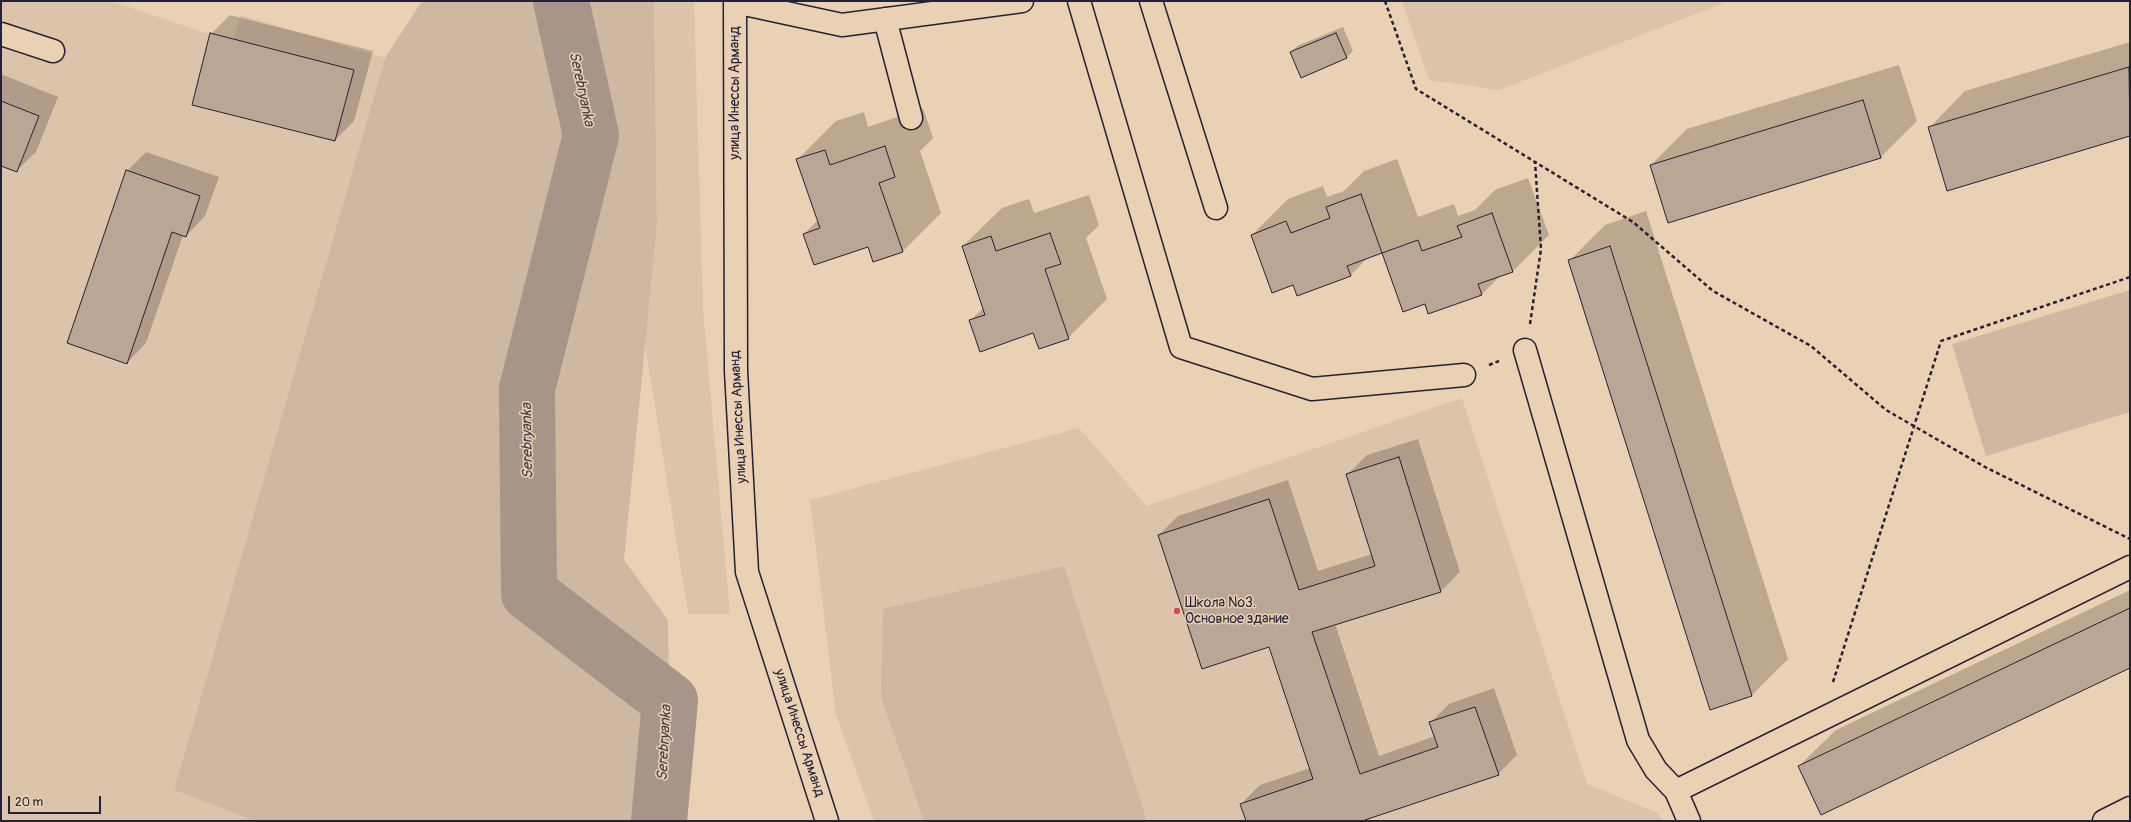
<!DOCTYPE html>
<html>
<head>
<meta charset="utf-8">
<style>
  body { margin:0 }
  #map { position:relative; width:2131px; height:822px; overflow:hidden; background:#ebd1b3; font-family:Pangolin,sans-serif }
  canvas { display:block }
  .frame { position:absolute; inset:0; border:2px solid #22223b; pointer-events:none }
  .scale { position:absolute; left:8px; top:796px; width:93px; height:18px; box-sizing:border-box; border:2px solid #22223b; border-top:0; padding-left:5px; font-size:12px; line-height:14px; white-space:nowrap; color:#22223b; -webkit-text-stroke:3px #ebd1b3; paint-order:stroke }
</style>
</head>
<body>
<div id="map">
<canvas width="2131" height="822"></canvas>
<div class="frame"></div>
<div class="scale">20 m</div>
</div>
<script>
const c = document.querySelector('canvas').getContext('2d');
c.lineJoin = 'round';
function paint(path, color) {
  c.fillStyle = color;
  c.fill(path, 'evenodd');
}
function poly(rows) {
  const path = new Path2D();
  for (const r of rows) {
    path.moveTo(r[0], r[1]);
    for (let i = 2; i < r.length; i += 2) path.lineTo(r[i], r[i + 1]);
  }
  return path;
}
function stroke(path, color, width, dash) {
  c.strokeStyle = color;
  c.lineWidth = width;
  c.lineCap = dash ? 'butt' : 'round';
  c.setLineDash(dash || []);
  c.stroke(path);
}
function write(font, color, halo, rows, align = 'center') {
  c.font = font + ' Pangolin,sans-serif';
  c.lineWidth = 3;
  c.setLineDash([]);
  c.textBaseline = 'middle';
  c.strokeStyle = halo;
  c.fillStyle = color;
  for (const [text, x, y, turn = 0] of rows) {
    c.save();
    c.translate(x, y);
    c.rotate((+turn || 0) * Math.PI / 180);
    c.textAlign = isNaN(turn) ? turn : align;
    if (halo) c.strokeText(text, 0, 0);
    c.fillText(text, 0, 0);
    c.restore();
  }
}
paint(poly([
  [1,1,111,1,232,42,241,15,385,58,174,790,255,821,1,821],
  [654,1,694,1,703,309,730,614,688,614,645,344,657,224],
  [1402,1,1729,1,1499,90,1429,80],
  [1462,398,1587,784,1658,813,1662,821,874,821,836,715,810,500,1079,428,1147,506]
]), '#dcc4aa');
paint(poly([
  [422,1,654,1,657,224,624,560,668,620,671,821,255,821,174,790,385,58],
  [2130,290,2130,412,1986,456,1952,344],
  [1064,566,1147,821,924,821,881,697,883,609]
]), '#ceb8a2');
paint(poly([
  [230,15,373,51,354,121,335,140,211,34],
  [1343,27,1353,51,1346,58,1291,52,1297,46],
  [2130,42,2130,135,1948,190,1929,128,1965,91],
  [1899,65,1917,121,1880,158,1651,165,1687,129],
  [1,74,58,97,36,152,16,171,1,165],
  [923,108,933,138,920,151,941,213,903,251,804,234,818,220,798,159,836,121,864,112,868,127],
  [146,152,219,177,205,216,186,236,183,235,146,343,127,363,127,171],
  [1397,159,1418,217,1454,204,1458,216,1475,210,1495,190,1528,178,1549,235,1513,271,1501,275,1482,294,1429,313,1425,303,1404,310,1383,252,1369,256,1351,275,1294,284,1252,235,1288,199,1323,186,1327,197,1344,191,1364,171],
  [1089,195,1099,225,1086,238,1107,299,1068,338,970,321,984,307,963,246,1002,208,1029,199,1034,213],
  [1646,211,1788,659,1752,695,1710,709,1569,261,1605,225],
  [1418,439,1460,572,1441,591,1335,624,1379,756,1435,736,1430,723,1449,704,1494,688,1517,755,1498,774,1359,821,1247,821,1241,804,1260,785,1310,768,1269,646,1159,535,1178,516,1288,480,1318,571,1372,554,1348,474,1367,455],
  [2130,590,2130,667,1799,766,1836,730]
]), '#0003');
stroke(poly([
  [561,1,591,135,527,389,529,593,670,701,659,821]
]), '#a7958a', 56);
const building = poly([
  [210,33,354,70,335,141,192,105,210,33],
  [1336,33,1347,58,1301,78,1290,52,1336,33],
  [2129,67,2130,136,1947,191,1928,127,2129,67],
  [1863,100,1881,158,1668,223,1650,165,1863,100],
  [1,101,39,116,17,172,1,166,1,101],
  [885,146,895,177,879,183,903,252,873,262,868,247,814,265,803,234,820,228,796,159,825,150,830,165,885,146],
  [126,170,200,196,186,237,172,232,127,364,67,343,126,170],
  [1361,194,1382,253,1347,266,1351,276,1297,296,1293,285,1272,293,1251,235,1286,221,1291,233,1330,218,1326,207,1361,194],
  [1492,213,1513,272,1478,284,1482,295,1428,314,1425,304,1403,312,1382,253,1418,240,1422,251,1462,237,1457,226,1492,213],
  [1050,233,1061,264,1045,269,1069,339,1039,349,1033,333,980,352,969,320,985,315,962,246,991,236,996,251,1050,233],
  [1610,246,1752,696,1710,710,1568,260,1610,246],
  [1399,457,1441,592,1312,632,1360,774,1438,747,1429,722,1475,707,1499,775,1362,821,1246,821,1240,804,1313,779,1269,647,1202,669,1158,535,1269,499,1299,590,1375,566,1346,474,1399,457],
  [2130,608,2130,668,1821,815,1798,766,2130,608]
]);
paint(building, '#b9a695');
stroke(building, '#22223b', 1);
const minor = poly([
  [735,1,736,371,747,572,827,821],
  [1079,1,1181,347,1312,389,1464,375],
  [1151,1,1216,208],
  [735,2,842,25,1022,1],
  [885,19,911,118],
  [1,34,53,51],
  [1525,350,1638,740,1656,770,1676,791],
  [1689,821,1676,791,2130,567],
  [2104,821,2130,808]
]);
stroke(minor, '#22223b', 25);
stroke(poly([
  [1385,1,1416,89,1633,222,1713,291,1811,346,1886,410,1985,467,2130,539],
  [1530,324,1541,249,1535,162],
  [1489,365,1499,361],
  [1833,682,1941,341,2130,277]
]), '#22223b', 2.5, [4, 3]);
stroke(minor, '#ebd1b3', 22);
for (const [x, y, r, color] of [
  [1177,611,4,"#d1495b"]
]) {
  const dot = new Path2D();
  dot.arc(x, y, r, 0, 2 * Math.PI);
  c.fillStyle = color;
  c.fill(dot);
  stroke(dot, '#ebd1b3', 1.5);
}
write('14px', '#22223b', '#ebd1b3', [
  ["улица Инессы Арманд",735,93,-90],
  ["улица Инессы Арманд",739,417,-93],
  ["улица Инессы Арманд",799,733,72]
]);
write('14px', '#22223b', '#ebd1b3', [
  ["Школа №3.",1185,603],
  ["Основное здание",1185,619]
], 'left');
write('italic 15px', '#433f4f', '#ebd1b3', [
  ["Serebryanka",581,89,78],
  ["Serebryanka",528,441,-91],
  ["Serebryanka",665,743,-87]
]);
</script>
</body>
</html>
